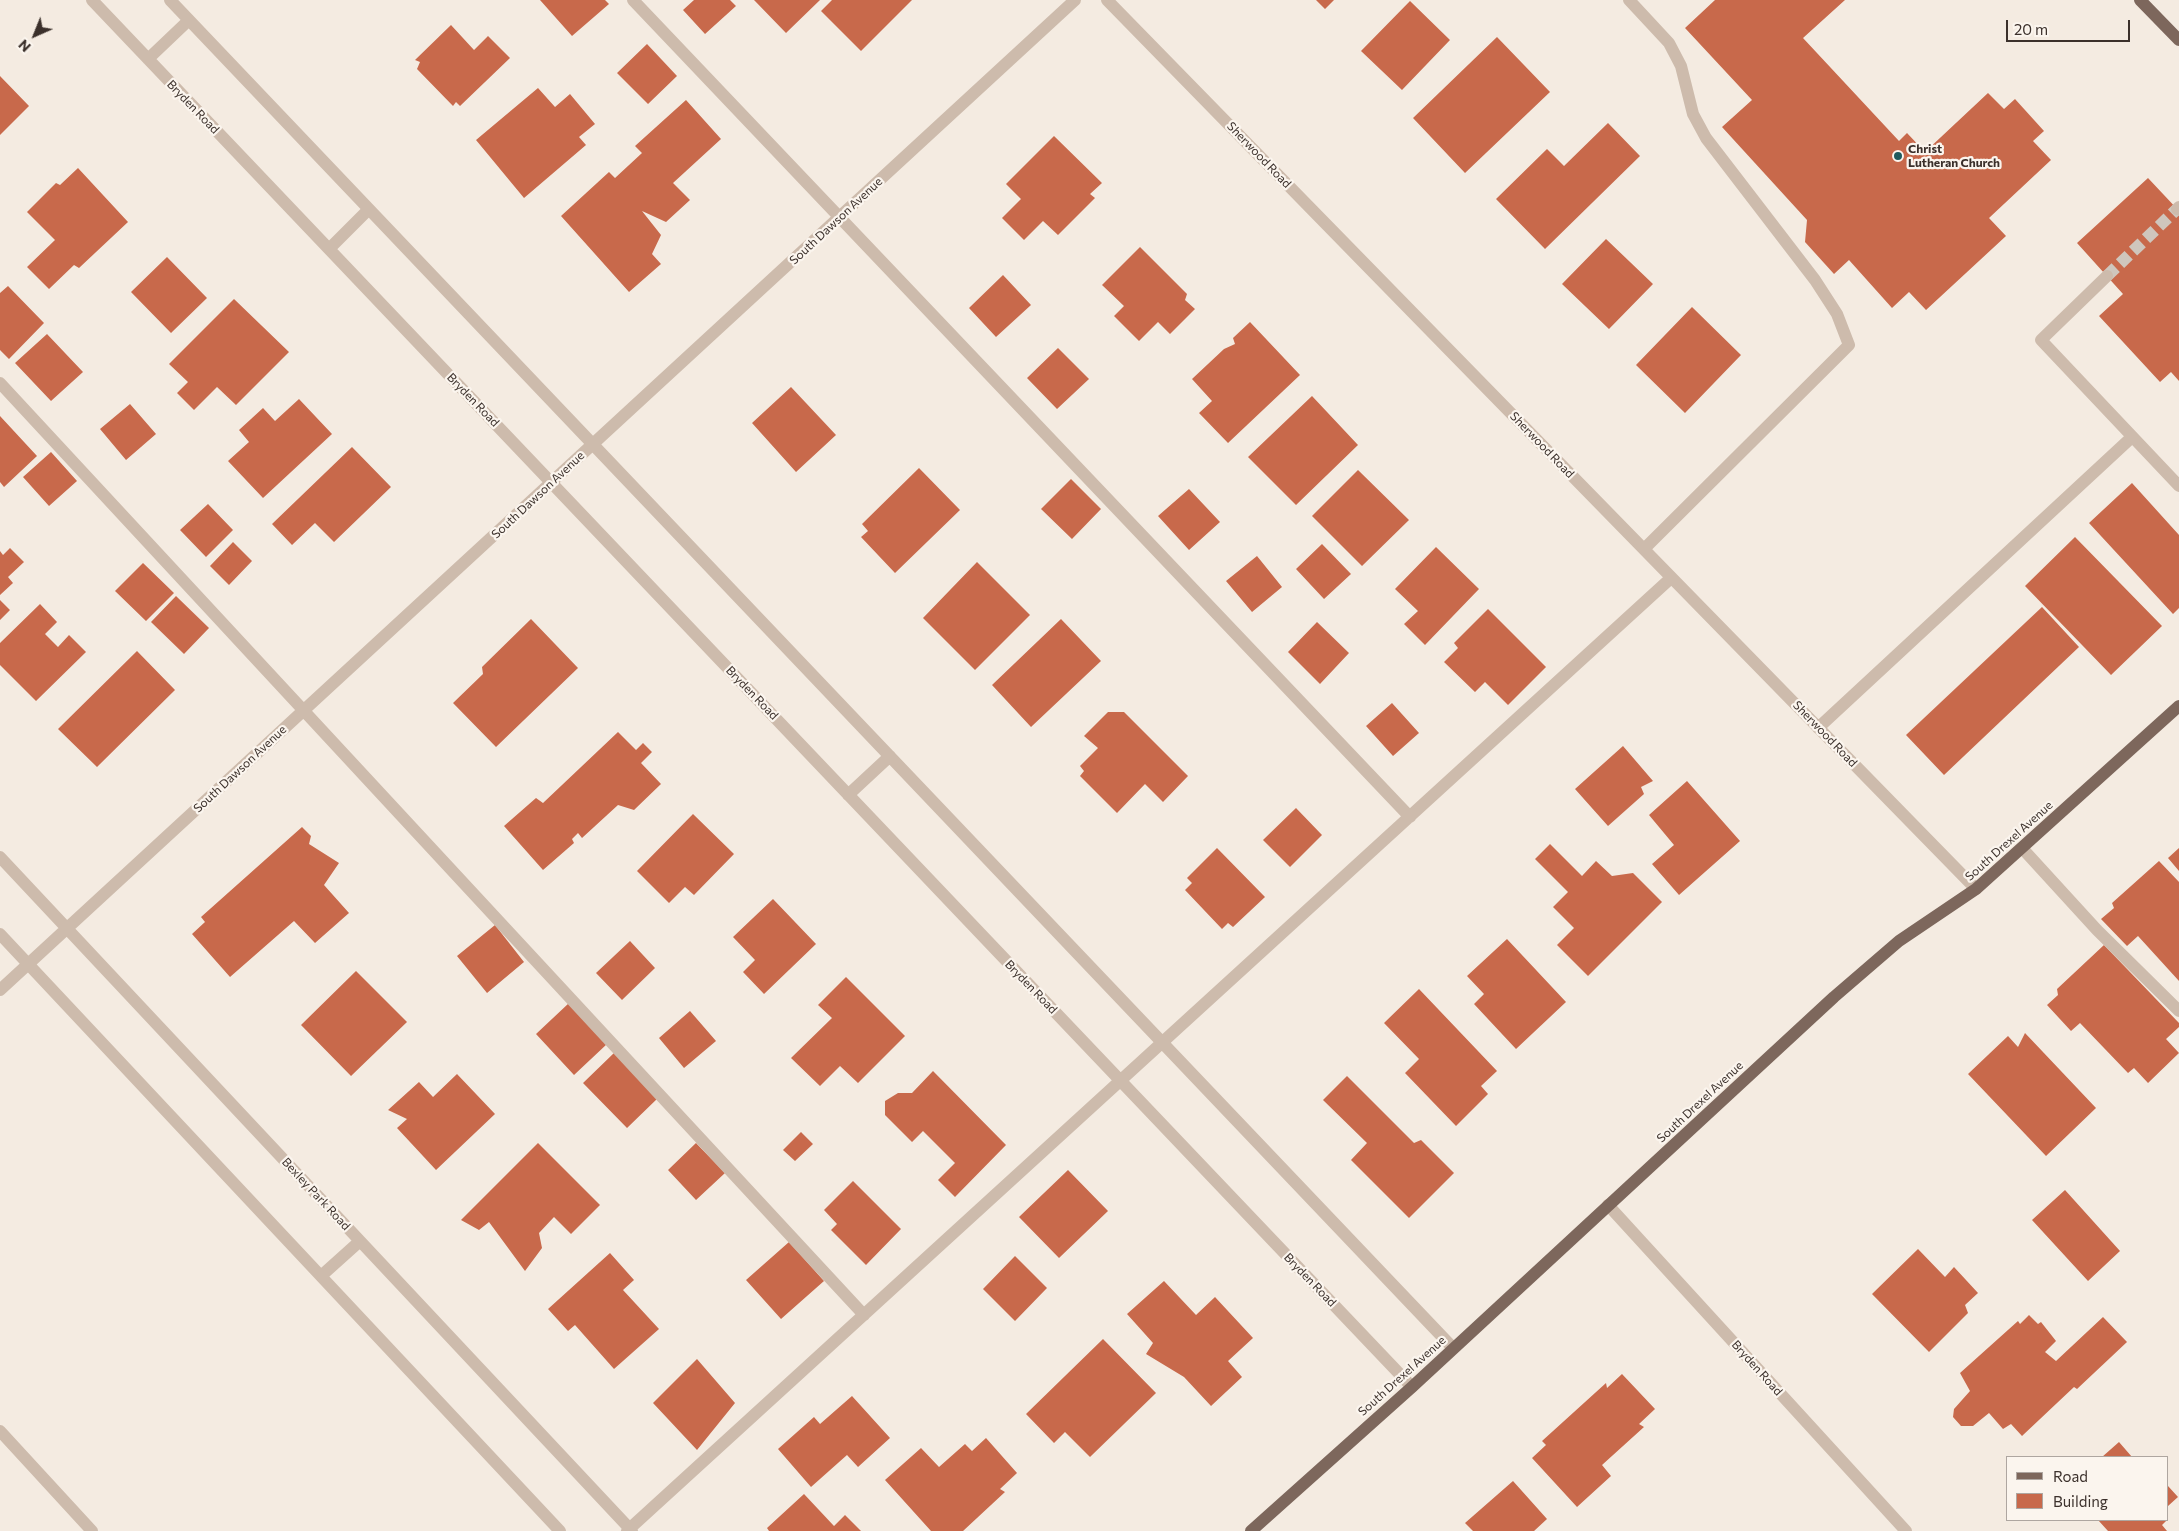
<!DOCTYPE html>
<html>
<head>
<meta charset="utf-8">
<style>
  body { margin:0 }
  #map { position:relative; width:2179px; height:1531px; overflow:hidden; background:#f4ebe1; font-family:Commissioner,sans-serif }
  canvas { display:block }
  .legend { position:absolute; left:2006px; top:1456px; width:162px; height:65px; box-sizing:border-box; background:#fbf5ee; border:1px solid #aea6a0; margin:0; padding:6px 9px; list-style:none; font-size:15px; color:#3b302b }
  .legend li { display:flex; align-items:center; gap:10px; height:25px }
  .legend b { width:25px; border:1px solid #aea6a0 }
  .north { position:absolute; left:10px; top:10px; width:50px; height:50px; -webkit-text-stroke:4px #fbf5ee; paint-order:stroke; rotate:224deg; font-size:14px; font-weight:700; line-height:20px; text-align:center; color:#3b302b }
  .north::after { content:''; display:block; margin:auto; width:18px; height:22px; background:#3b302b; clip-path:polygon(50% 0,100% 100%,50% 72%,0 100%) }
  .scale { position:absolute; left:2006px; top:20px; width:124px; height:22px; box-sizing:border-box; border:2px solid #3b302b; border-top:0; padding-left:6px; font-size:15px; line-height:18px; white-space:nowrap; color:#3b302b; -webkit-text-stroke:4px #fbf5ee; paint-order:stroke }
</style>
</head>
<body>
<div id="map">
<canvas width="2179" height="1531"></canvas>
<ul class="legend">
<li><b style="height:6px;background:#7d675c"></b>Road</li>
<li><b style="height:14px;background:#c8694b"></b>Building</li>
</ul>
<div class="north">N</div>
<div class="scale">20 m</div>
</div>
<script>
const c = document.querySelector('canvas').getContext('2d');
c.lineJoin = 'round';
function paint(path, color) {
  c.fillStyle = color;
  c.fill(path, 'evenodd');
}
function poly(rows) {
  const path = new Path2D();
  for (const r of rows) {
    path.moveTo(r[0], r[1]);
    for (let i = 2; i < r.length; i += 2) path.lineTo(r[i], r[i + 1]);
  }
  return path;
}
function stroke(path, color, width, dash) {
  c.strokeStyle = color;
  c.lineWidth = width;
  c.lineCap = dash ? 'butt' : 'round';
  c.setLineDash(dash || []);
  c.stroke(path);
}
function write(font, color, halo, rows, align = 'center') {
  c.font = font + ' Commissioner,sans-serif';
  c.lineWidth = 4.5;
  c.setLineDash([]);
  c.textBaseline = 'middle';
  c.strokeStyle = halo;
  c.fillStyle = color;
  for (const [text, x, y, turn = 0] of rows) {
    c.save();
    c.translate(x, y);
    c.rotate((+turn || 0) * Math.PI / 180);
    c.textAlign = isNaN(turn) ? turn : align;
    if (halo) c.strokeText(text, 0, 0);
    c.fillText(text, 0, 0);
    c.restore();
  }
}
paint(poly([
  [540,0,605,0,609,4,572,36],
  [694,0,730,0,736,6,705,34,683,10],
  [754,0,820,0,786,33],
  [832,0,912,0,861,51,821,11],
  [1316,0,1334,0,1325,9],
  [1715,0,1845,0,1803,38,1899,141,1907,133,1925,152,1988,93,2004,109,2015,99,2044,131,2033,141,2051,160,1989,218,2006,236,1926,310,1909,292,1892,308,1849,260,1834,274,1805,242,1807,220,1722,127,1752,100,1685,28],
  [1410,1,1450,40,1402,90,1361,51],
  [451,25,474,50,488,36,510,58,460,106,456,102,453,106,417,69,420,62,415,60],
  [1497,37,1550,92,1465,173,1413,118],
  [647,44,677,76,648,104,617,73],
  [0,76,29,106,0,135],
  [538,88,555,107,570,94,595,124,579,137,586,145,524,198,476,140],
  [686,100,721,139,673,183,690,200,666,222,642,211,661,235,652,254,661,264,629,292,561,216,609,172,615,178,642,153,635,146],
  [1608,123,1640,156,1545,249,1496,199,1547,149,1564,166],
  [1054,136,1102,183,1090,194,1095,198,1058,235,1043,221,1024,240,1002,218,1021,199,1006,184],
  [78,168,128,222,79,268,74,265,49,289,27,267,55,240,27,212,56,183,60,185],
  [2148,178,2179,211,2179,381,2171,372,2160,382,2099,316,2123,294,2077,243],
  [1606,239,1653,284,1609,329,1562,284],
  [1140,247,1187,294,1185,300,1195,309,1170,334,1158,322,1139,341,1114,316,1124,306,1102,285],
  [167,257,207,298,171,333,131,292],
  [1003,275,1031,305,996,337,969,308],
  [8,286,44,323,9,359,0,350,0,293],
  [234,299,289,352,236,405,217,387,194,410,177,393,188,382,169,364],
  [1692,307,1741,355,1685,413,1636,365],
  [1250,322,1300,375,1228,443,1199,413,1212,401,1192,379,1224,349,1235,344,1233,338],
  [47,334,83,372,51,401,15,363],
  [1058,348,1089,379,1057,409,1027,378],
  [791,387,836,435,796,472,752,423],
  [1312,396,1358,445,1296,505,1248,457],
  [299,399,332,434,263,498,228,461,249,442,239,430,263,408,275,421],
  [130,404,156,434,126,460,100,429],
  [0,416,37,456,4,487,0,482],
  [352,447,391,487,334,542,315,523,292,545,272,524],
  [51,452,77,481,49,506,23,477],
  [919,468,960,510,895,573,861,537,868,531,862,524],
  [1358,470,1409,520,1362,566,1312,516],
  [1071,479,1101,509,1072,539,1041,509],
  [2132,483,2179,535,2179,608,2173,614,2089,523],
  [1189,489,1220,522,1189,550,1158,516],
  [208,504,233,530,206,557,180,530],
  [2075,537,2162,626,2111,675,2025,586],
  [233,542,252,561,229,585,210,566],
  [1322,544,1351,574,1324,599,1296,569],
  [1436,547,1479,589,1425,645,1404,624,1418,611,1395,589],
  [10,548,24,562,8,577,13,583,0,595,0,551,3,555],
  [1257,556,1282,587,1252,612,1226,581],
  [977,562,1030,615,975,670,923,618],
  [143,563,174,593,146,621,115,591],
  [176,596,209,628,184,654,151,622],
  [0,600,10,610,0,620],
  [40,604,57,622,45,634,58,647,69,635,86,652,36,701,0,665,0,643],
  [2042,607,2079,647,1944,775,1906,735],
  [1488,609,1546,667,1508,705,1485,682,1475,692,1444,662,1458,648,1454,643],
  [531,619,578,668,496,747,453,703,483,674,482,667],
  [1061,619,1101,661,1031,727,992,685],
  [1317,622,1349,653,1320,684,1288,652],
  [137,651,175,690,97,767,58,729],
  [1392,703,1419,733,1393,756,1366,726],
  [1108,712,1124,712,1188,776,1163,802,1145,784,1117,813,1080,776,1084,771,1080,766,1098,748,1084,736],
  [618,732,636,750,643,743,652,752,641,763,661,784,634,810,618,805,582,838,578,833,572,839,574,843,543,870,504,826,536,798,543,803],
  [1623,746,1653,781,1641,787,1644,794,1608,826,1575,789],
  [1687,781,1740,841,1679,895,1652,864,1674,845,1649,815],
  [1296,808,1322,835,1290,867,1263,840],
  [693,814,734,854,694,895,685,887,669,903,637,871],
  [302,827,311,836,309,844,339,863,324,885,349,913,315,943,294,921,230,977,192,934,205,922,201,917],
  [1550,844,1582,876,1596,861,1612,876,1633,873,1662,902,1588,976,1557,945,1574,928,1553,907,1568,892,1535,859],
  [1217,848,1265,897,1233,927,1228,923,1222,929,1185,890,1192,883,1187,878],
  [2179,848,2179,871,2168,858],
  [2159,861,2179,882,2179,981,2138,936,2127,946,2101,919,2114,908,2112,903],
  [773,899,816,944,764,994,743,972,755,960,733,937],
  [495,925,524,962,487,993,457,956],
  [1507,939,1566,1002,1516,1049,1474,1004,1484,994,1467,976],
  [630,941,655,968,622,1000,596,973],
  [2104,945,2179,1023,2179,1027,2166,1039,2179,1053,2148,1083,2134,1068,2128,1073,2080,1023,2071,1031,2047,1005,2058,995,2057,989],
  [356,971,407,1022,351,1076,301,1025],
  [846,977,905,1036,858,1083,840,1066,820,1086,791,1058,832,1018,818,1005],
  [1419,989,1497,1071,1481,1086,1488,1094,1456,1126,1405,1073,1419,1059,1384,1023],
  [569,1003,607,1044,574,1075,536,1034],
  [690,1011,716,1041,684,1068,659,1038],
  [2025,1033,2096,1108,2046,1156,1968,1074,2008,1036,2018,1047],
  [614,1053,658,1098,627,1128,583,1083],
  [933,1071,1006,1145,955,1197,938,1180,955,1163,923,1131,912,1142,885,1115,885,1101,898,1093,912,1093],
  [457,1074,495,1114,436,1170,397,1128,407,1119,388,1110,419,1082,433,1097],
  [1347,1076,1414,1143,1421,1140,1454,1173,1409,1218,1351,1160,1367,1143,1323,1100],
  [801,1132,813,1144,795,1161,783,1150],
  [538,1143,600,1205,571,1234,554,1217,539,1233,542,1248,525,1271,489,1222,479,1230,461,1220],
  [696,1143,725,1173,696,1200,668,1170],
  [1068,1170,1108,1211,1059,1258,1019,1217],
  [853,1181,901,1229,866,1265,831,1230,837,1224,824,1210],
  [2065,1190,2120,1251,2088,1281,2032,1220],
  [789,1242,824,1281,781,1319,746,1280],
  [1918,1249,1945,1277,1954,1267,1978,1293,1965,1305,1968,1313,1929,1352,1872,1294],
  [610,1253,634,1280,623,1290,659,1329,614,1369,575,1325,568,1331,548,1309],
  [1015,1256,1047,1288,1015,1321,983,1289],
  [1164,1281,1196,1315,1215,1297,1253,1338,1228,1361,1242,1377,1211,1406,1184,1377,1146,1354,1153,1343,1127,1314],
  [2029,1315,2038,1324,2041,1322,2056,1341,2045,1352,2056,1361,2103,1317,2127,1342,2077,1389,2074,1387,2022,1436,2011,1424,2003,1429,1989,1413,1973,1426,1961,1426,1953,1417,1954,1409,1970,1391,1960,1373,2018,1321,2020,1324],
  [1103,1339,1156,1393,1090,1457,1065,1432,1054,1443,1026,1414],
  [697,1359,735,1403,697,1450,653,1403],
  [1622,1374,1655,1409,1639,1424,1644,1427,1602,1465,1611,1476,1577,1507,1532,1458,1546,1445,1542,1441,1606,1383,1607,1388],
  [852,1396,890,1438,858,1467,847,1455,811,1487,778,1449,814,1417,820,1424],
  [986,1438,1017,1473,1000,1489,1005,1492,963,1531,931,1531,885,1480,921,1448,939,1467,965,1444,972,1451],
  [2119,1442,2132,1457,2102,1457],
  [1513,1481,1547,1519,1534,1531,1473,1531,1465,1523],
  [2168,1486,2178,1497,2168,1506],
  [804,1494,834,1526,845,1515,861,1531,769,1531,767,1528],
  [2098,1520,2167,1520,2162,1525,2167,1531,2108,1531]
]), '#c8694b');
stroke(poly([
  [2107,276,2177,209]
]), '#cfc6bd', 12, [12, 6]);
stroke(poly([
  [92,0,1412,1387],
  [170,0,1453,1348],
  [633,0,1410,817],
  [1107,0,1976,889],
  [1629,0,1669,43,1681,66,1693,114,1706,138,1815,280,1837,314,1849,345,1644,549],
  [148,59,189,20],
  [2177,209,2179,207],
  [329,249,369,209],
  [2107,276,2041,340,2179,486],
  [0,383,864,1315],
  [1818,728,2132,437],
  [848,795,890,756],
  [2022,848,2097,930,2179,1011],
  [0,857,632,1531],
  [0,934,560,1531],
  [0,990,1075,0],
  [1608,1205,1906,1531],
  [321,1276,360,1241],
  [0,1431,92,1531],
  [627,1531,1671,578]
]), '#cdbbac', 12);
stroke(poly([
  [2140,0,2179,40],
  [1251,1531,1412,1387,1834,997,1899,941,1976,889,2179,706]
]), '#7d675c', 12);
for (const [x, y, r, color] of [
  [1898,156,5,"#1f5a5e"]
]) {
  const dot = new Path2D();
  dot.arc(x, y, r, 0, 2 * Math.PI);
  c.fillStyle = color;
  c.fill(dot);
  stroke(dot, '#fbf5ee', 2);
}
write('12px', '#3b302b', '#fbf5ee', [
  ["Bryden Road",193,107,46],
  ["Sherwood Road",1259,155,46],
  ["South Dawson Avenue",836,221,-43],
  ["Bryden Road",473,400,46],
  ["Sherwood Road",1542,445,46],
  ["South Dawson Avenue",538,495,-43],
  ["Bryden Road",752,693,46],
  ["Sherwood Road",1825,734,46],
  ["South Dawson Avenue",240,769,-43],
  ["South Drexel Avenue",2009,841,-42],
  ["Bryden Road",1031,987,46],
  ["South Drexel Avenue",1700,1102,-43],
  ["Bexley Park Road",316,1194,47],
  ["Bryden Road",1310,1280,46],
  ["Bryden Road",1757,1368,48],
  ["South Drexel Avenue",1402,1376,-42]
]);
write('bold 12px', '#3b302b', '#fbf5ee', [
  ["Christ",1908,149],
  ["Lutheran Church",1908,163]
], 'left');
</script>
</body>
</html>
